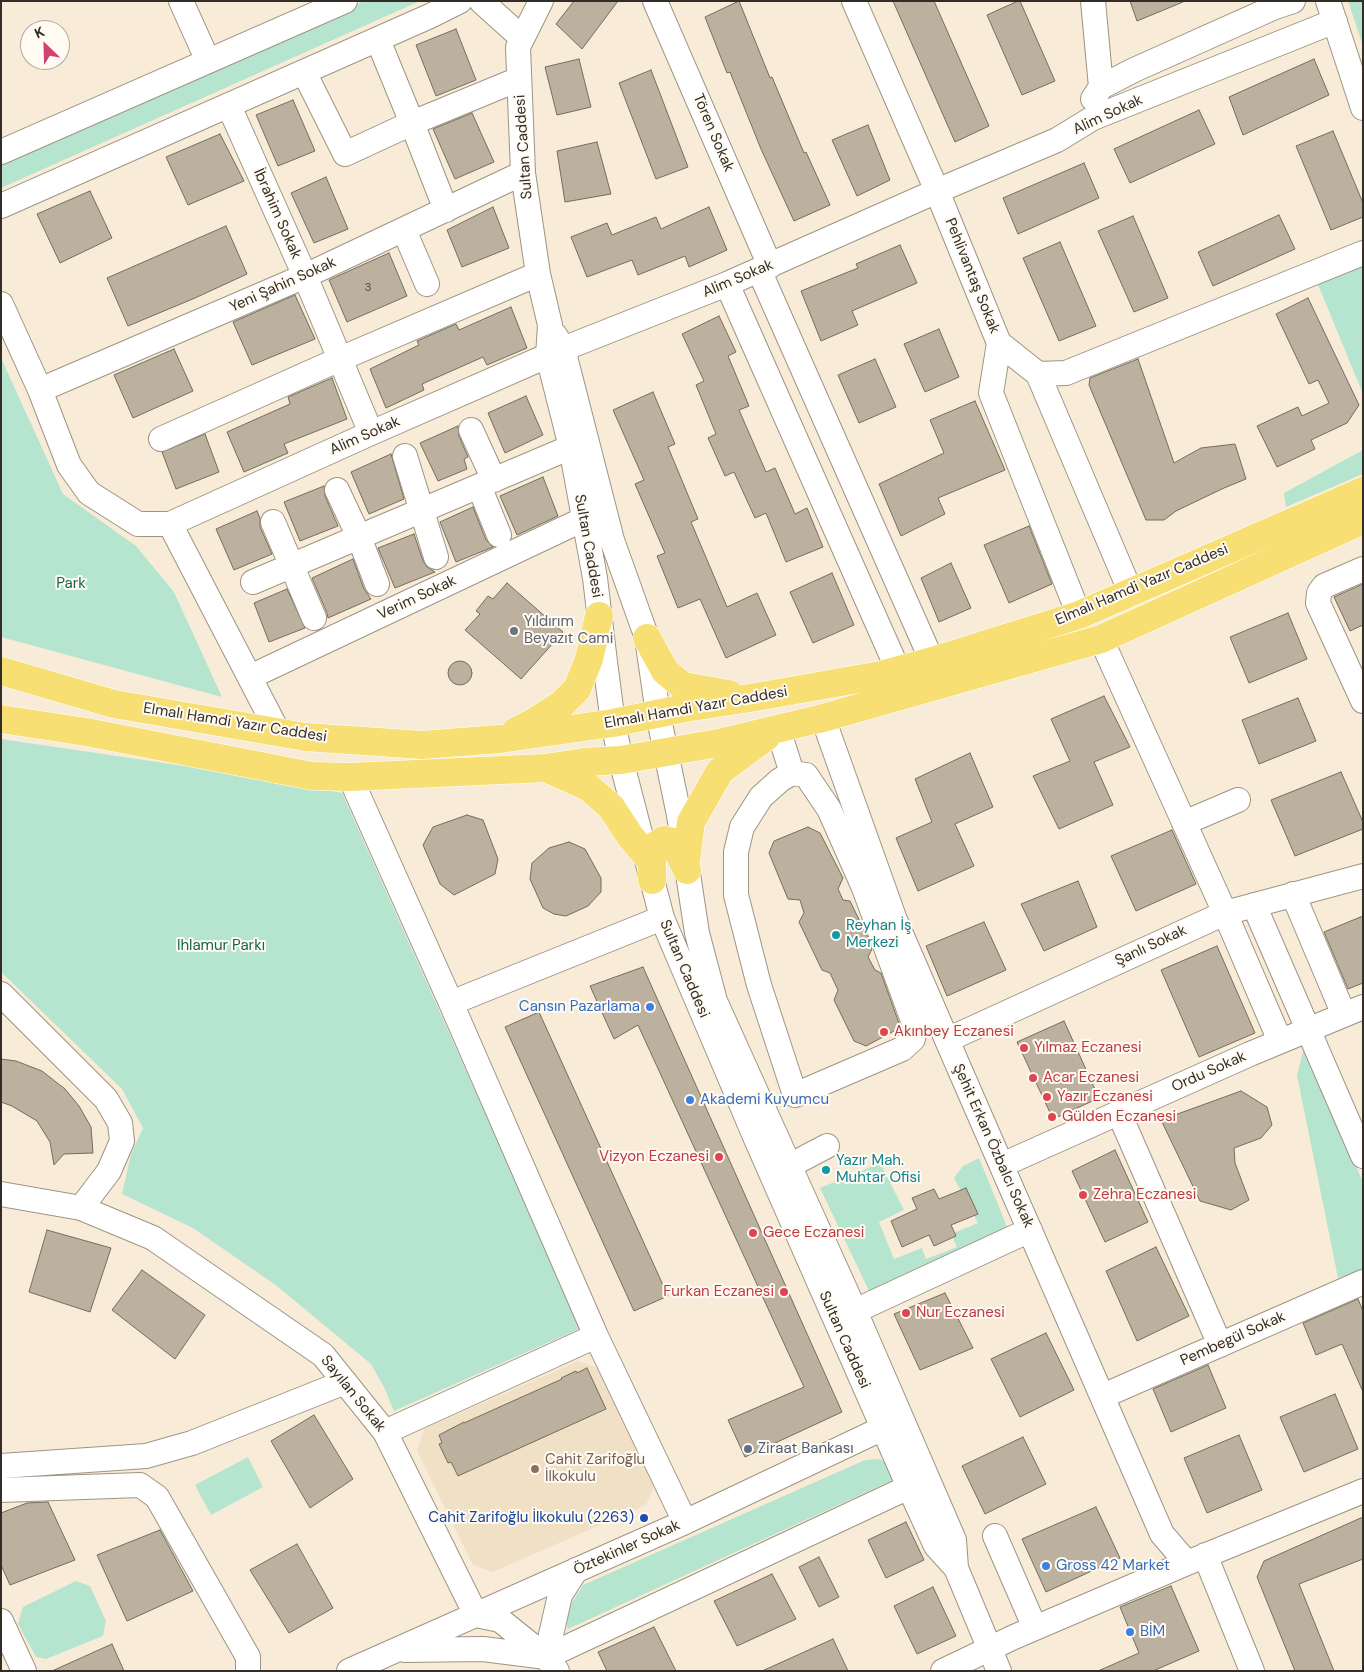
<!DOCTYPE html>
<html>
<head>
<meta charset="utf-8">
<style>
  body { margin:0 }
  #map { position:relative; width:1364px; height:1672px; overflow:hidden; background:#f8ecd9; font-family:"DM Sans",sans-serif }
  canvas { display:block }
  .frame { position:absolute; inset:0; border:2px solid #322d26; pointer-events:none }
  .north { position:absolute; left:20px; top:20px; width:50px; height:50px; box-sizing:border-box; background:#fffbf3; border:1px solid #ada9a1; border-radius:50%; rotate:336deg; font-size:14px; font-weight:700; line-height:20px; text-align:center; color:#322d26 }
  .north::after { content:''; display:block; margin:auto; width:18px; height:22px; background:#cf426f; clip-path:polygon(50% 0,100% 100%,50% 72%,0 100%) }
</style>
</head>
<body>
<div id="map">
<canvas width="1364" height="1672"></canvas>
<div class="frame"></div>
<div class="north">K</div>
</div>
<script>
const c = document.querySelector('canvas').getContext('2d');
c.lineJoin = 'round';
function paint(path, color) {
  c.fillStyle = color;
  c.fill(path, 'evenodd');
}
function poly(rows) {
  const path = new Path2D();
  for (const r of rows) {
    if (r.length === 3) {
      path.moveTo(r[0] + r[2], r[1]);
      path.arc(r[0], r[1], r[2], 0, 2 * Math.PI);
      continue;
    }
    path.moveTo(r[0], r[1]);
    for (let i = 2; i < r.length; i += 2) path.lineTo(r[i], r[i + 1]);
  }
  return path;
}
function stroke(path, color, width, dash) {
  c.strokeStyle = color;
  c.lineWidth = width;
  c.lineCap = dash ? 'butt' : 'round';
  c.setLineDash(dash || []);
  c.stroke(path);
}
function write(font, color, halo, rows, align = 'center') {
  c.font = font + ' "DM Sans",sans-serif';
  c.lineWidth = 4;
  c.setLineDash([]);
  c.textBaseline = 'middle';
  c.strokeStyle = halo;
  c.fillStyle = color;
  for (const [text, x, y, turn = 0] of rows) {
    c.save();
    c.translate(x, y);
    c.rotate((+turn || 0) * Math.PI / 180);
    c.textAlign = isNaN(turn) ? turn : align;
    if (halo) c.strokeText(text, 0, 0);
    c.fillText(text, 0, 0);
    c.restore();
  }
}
paint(poly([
  [578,1361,597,1368,654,1486,646,1505,493,1572,473,1565,417,1451,424,1429]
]), '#f0e1c6');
paint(poly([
  [364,1,420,1,1,188,1,163],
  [1348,1,1363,1,1363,46],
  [1363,262,1363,394,1317,282],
  [1,358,63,494,136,546,174,592,222,697,1,637],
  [1363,450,1363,474,1286,507,1284,493],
  [1,739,280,780,342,793,581,1328,394,1411,384,1387,371,1364,277,1286,193,1228,122,1194,131,1154,143,1128,122,1089,1,972],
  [1304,1048,1363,1182,1363,1270,1338,1278,1297,1075],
  [979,1158,1008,1229,870,1293,820,1188,880,1163,904,1210,879,1222,894,1259,922,1248,926,1259,957,1247,951,1234,978,1223,954,1178,963,1166],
  [248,1457,263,1487,211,1515,195,1485],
  [880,1459,890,1466,897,1478,568,1629,564,1620,571,1604,583,1585,865,1460],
  [76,1581,90,1586,106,1621,103,1636,46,1659,36,1657,18,1624,23,1607]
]), '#b5e5ce');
const building = poly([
  [574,1,618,1,582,49,556,24,574,1],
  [739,1,770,78,772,77,804,153,806,152,830,205,794,221,761,149,730,72,727,73,705,17,739,1],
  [893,1,934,1,989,126,955,142,893,1],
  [1018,1,1020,1,1055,81,1022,95,987,15,1018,1],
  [1130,1,1183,1,1183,2,1137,21,1130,1],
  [456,29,476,80,436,96,416,45,456,29],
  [579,59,591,107,557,115,545,67,579,59],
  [1314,59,1329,95,1243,135,1229,97,1314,59],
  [651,70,688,167,656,179,619,83,651,70],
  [293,100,315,151,278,166,256,115,293,100],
  [1199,110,1215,144,1130,183,1114,149,1199,110],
  [472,113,494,162,455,179,433,129,472,113],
  [868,125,890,180,857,196,832,140,868,125],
  [1333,131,1363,203,1363,217,1331,230,1296,146,1333,131],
  [220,134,244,181,188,205,166,157,220,134],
  [597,142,611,194,565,202,557,151,597,142],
  [1084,163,1099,198,1018,234,1003,198,1084,163],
  [326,177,348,229,314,243,291,193,326,177],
  [90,191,112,238,60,263,37,214,90,191],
  [493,207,509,248,462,267,447,230,493,207],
  [709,207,727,250,689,267,685,256,638,275,632,260,587,277,571,237,607,223,612,235,656,217,661,229,709,207],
  [1279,215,1295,249,1213,286,1198,252,1279,215],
  [1133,216,1168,298,1134,312,1098,231,1133,216],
  [226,226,247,274,195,298,128,326,107,278,226,226],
  [1060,242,1096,326,1059,341,1023,258,1060,242],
  [900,245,917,283,852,311,858,325,821,341,801,291,858,268,856,264,900,245],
  [389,253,407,296,347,322,329,280,389,253],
  [295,295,315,339,252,365,233,322,295,295],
  [1308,298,1359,405,1347,423,1311,440,1315,449,1277,467,1257,426,1298,407,1302,416,1329,403,1318,380,1309,384,1276,314,1308,298],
  [511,307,527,348,487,365,483,357,422,384,424,390,386,408,370,369,419,345,417,341,456,324,459,330,511,307],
  [719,316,736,352,728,356,749,406,739,410,766,472,775,468,795,514,807,508,823,547,786,562,766,513,755,518,734,472,725,476,708,438,716,434,696,385,704,381,682,334,719,316],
  [939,329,959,377,925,392,904,344,939,329],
  [174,349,193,391,133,418,114,375,174,349],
  [875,359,896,407,859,423,838,375,875,359],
  [1138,359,1174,463,1201,448,1235,444,1246,479,1224,488,1176,511,1164,520,1146,520,1089,385,1090,378,1138,359],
  [332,378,347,419,284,444,288,453,244,472,227,432,290,404,288,397,332,378],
  [653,392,675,444,668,447,698,519,691,522,727,607,757,593,776,635,726,658,700,599,678,608,657,556,665,553,635,484,644,480,613,410,653,392],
  [526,396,543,435,505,453,488,413,526,396],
  [975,401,1005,470,938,498,945,514,901,536,879,484,944,453,930,420,975,401],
  [458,426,459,436,468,457,464,459,467,469,438,481,420,443,458,426],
  [205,434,219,472,176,489,162,452,205,434],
  [391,454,404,499,369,514,351,472,391,454],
  [543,477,558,516,517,535,500,496,543,477],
  [324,486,325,496,338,526,300,541,284,502,324,486],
  [473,507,486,540,493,547,456,562,440,522,473,507],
  [257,511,260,518,260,527,272,554,234,570,216,529,257,511],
  [1029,526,1052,584,1009,603,984,545,1029,526],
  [414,534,423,561,427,567,435,572,395,588,378,548,414,534],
  [353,559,364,589,371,599,328,618,327,613,312,578,353,559],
  [951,563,971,608,939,622,921,578,951,563],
  [832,573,854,625,813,643,790,592,832,573],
  [507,583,563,632,521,679,465,630,480,614,476,611,488,596,493,599,507,583],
  [1363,584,1363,625,1350,631,1334,597,1363,584],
  [287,589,305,628,269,642,254,603,287,589],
  [1288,613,1307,659,1249,683,1230,637,1288,613],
  [460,673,12],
  [1104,696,1130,747,1094,762,1113,805,1059,829,1033,776,1070,761,1051,719,1104,696],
  [1298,698,1316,741,1259,764,1242,720,1298,698],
  [970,753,993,807,955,824,974,866,918,891,896,838,932,822,915,779,970,753],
  [1341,772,1363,822,1363,829,1295,856,1271,800,1341,772],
  [467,815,483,820,498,859,495,874,454,895,440,884,423,845,433,827,467,815],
  [808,827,820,833,843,878,838,889,843,900,850,901,869,940,872,949,868,957,875,970,881,973,900,1026,896,1030,866,1046,854,1041,834,1000,838,990,830,973,822,970,799,922,804,913,800,900,788,899,769,853,774,841,808,827],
  [1172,830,1196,884,1136,911,1111,856,1172,830],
  [569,842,585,849,601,878,601,892,588,906,566,916,554,914,543,908,530,879,532,863,549,848,569,842],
  [1078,881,1097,927,1044,951,1021,904,1078,881],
  [1363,916,1363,983,1348,989,1324,932,1363,916],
  [984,922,1006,970,947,996,926,946,984,922],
  [1217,946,1255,1033,1199,1057,1161,970,1217,946],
  [643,967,842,1412,745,1457,728,1420,804,1387,638,1025,614,1039,590,986,643,967],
  [539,1012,668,1296,634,1311,505,1027,539,1012],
  [1064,1021,1099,1098,1053,1119,1017,1042,1064,1021],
  [1,1059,16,1061,42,1071,65,1089,79,1106,91,1127,93,1153,64,1154,54,1165,50,1142,37,1121,12,1106,1,1102,1,1059],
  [1241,1091,1267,1107,1272,1125,1261,1138,1234,1148,1235,1163,1249,1200,1231,1210,1200,1201,1161,1120,1241,1091],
  [1115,1150,1148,1222,1105,1242,1072,1171,1115,1150],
  [966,1188,978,1214,951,1225,956,1236,934,1246,929,1235,902,1247,891,1221,917,1209,912,1198,934,1189,939,1199,966,1188],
  [47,1230,111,1248,90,1312,29,1292,47,1230],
  [1156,1247,1189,1316,1137,1341,1106,1271,1156,1247],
  [142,1270,205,1315,175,1359,112,1310,142,1270],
  [945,1293,973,1348,920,1370,894,1314,945,1293],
  [1358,1299,1363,1311,1363,1392,1342,1344,1316,1355,1303,1323,1358,1299],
  [1046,1333,1074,1390,1020,1417,991,1359,1046,1333],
  [1208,1365,1226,1408,1171,1432,1153,1389,1208,1365],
  [587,1368,606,1409,458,1476,451,1462,448,1463,439,1444,442,1443,439,1435,464,1422,464,1423,562,1379,561,1378,576,1371,577,1373,587,1368],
  [1335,1394,1358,1449,1304,1472,1280,1417,1335,1394],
  [314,1415,353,1479,310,1508,271,1441,314,1415],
  [1239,1435,1262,1490,1207,1513,1184,1458,1239,1435],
  [1023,1437,1046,1484,985,1514,962,1466,1023,1437],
  [48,1502,75,1560,10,1585,1,1565,1,1513,27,1503,48,1502],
  [1096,1507,1120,1558,1046,1592,1022,1539,1096,1507],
  [1363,1517,1363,1559,1299,1584,1334,1671,1295,1671,1257,1577,1264,1561,1363,1517],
  [906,1522,924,1560,886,1578,868,1540,906,1522],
  [160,1530,193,1591,127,1621,97,1555,160,1530],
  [297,1544,333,1608,289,1633,250,1570,297,1544],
  [819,1557,839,1597,819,1607,799,1567,819,1557],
  [772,1574,796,1619,737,1646,714,1601,772,1574],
  [1171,1586,1199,1651,1153,1671,1098,1671,1139,1653,1120,1607,1171,1586],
  [933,1587,956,1636,917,1654,894,1606,933,1587],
  [654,1627,676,1671,607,1671,598,1652,654,1627],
  [833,1639,848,1671,762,1671,833,1639],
  [112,1644,124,1671,52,1671,112,1644]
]);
paint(building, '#bcb19f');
stroke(building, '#766c5b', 1);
const minor = poly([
  [181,1,208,61],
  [481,1,522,38],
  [541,1,518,47,523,173,538,274,550,325,548,356,571,447,595,578,605,662,613,723,621,760,662,918,756,1139,909,1487,936,1546,956,1568],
  [655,1,770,266],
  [854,1,937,191,999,343,1038,374,1131,593],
  [1093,1,1101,87,1093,99],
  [1328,1,1363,108],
  [378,40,412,123,519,79],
  [304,72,345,154,412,123,446,210],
  [1101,87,1134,70,1275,7,1293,1],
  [229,106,305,276,371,433],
  [1,152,345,1],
  [1,206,430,16,460,1],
  [404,230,427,284],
  [759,270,932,661],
  [727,284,898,670],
  [1,304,40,390,69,465,89,493,138,524,170,524,371,433,563,349,727,284,937,191,1057,140,1093,118,1335,21],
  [555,335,563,349,612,540,647,638,658,714,679,815,697,933,715,1001,855,1311,954,1540,956,1568,999,1671],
  [999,343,991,393,1079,615],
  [1038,374,1066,373,1363,253],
  [40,390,305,276,523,173],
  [471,430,494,480],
  [161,439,340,359,538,274],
  [405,456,436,557],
  [479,486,499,535],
  [337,490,359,537,377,584],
  [273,522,314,618],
  [170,524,278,732],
  [1363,569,1324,586,1319,593,1318,603,1363,701],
  [253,582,571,447],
  [1101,639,1225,913,1280,1041],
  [250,677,584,519],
  [823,718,895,920,953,1054,1162,1534,1187,1563],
  [778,729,792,773],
  [792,773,806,775,829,809,864,888,915,1026,913,1039,902,1049,795,1095,759,985,736,895,736,852,742,827,761,797,780,780,792,773],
  [350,777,451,1003,596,1336,685,1522],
  [1184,823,1238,800],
  [1293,894,1344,1015],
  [1254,905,1363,1156],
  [1,994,106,1099,120,1123,122,1141,109,1171,81,1208],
  [451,1003,662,918],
  [947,1040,1225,913,1363,876],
  [1119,1113,1220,1345],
  [1002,1165,1250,1054,1363,1007],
  [789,1166,827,1146],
  [1,1194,81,1208,153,1238,323,1355,385,1432,476,1615,500,1620,546,1657,557,1671],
  [855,1311,1030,1230],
  [1103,1396,1363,1282],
  [385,1432,596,1336],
  [1,1466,146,1456,192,1443,345,1382],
  [1,1490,140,1485,157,1497,248,1657,248,1671],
  [995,1536,1035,1628],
  [1205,1555,1252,1671],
  [1,1621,24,1671],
  [405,1650,483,1649,546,1657,560,1595,576,1570],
  [546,1657,909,1487],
  [349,1671,685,1522,896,1422],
  [943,1671,1014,1637,1187,1563,1363,1491]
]);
const major = poly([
  [647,638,665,671,683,686,729,694],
  [1,671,114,704,305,737,422,745,500,739,613,723,685,708,750,698,881,675,932,661,1079,615,1363,491],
  [1,719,86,732,312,776,350,777,546,768,584,762,621,760,718,743,823,718,1101,639,1363,520],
  [516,731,532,723,562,704,577,689,589,659,599,616],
  [546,768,588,787,611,807,630,836,646,855],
  [686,861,691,822,720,771,766,737],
  [652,880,652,855,655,846,664,840,673,842,687,870]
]);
stroke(minor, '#9e9482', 26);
stroke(major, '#fff', 29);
stroke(minor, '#fff', 24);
stroke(major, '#f7df74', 28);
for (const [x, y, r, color] of [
  [514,631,5,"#6b7280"],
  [836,935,5,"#0f9aa8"],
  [650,1007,5,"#3f7fe0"],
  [884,1032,5,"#e0444e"],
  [1024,1048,5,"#e0444e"],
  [1033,1078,5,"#e0444e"],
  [1047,1097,5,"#e0444e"],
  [690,1100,5,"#3f7fe0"],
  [1052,1117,5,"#e0444e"],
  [719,1157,5,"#e0444e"],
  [826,1170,5,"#0f9aa8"],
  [1083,1195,5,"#e0444e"],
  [753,1233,5,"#e0444e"],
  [784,1292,5,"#e0444e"],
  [906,1313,5,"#e0444e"],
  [748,1449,5,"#5c6f8a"],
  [535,1469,5,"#8d6e63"],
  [644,1518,5,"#1a4fb4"],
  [1046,1566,5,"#3f7fe0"],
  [1130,1632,5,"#3f7fe0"]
]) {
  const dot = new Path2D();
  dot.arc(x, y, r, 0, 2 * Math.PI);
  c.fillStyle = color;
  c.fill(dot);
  stroke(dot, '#fffbf3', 2);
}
write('12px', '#544e44', null, [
  ["3",368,288]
]);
write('15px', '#322d26', '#fffbf3', [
  ["Alim Sokak",1108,115,-25],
  ["Tören Sokak",713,133,67],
  ["Sultan Caddesi",524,147,-94],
  ["İbrahim Sokak",277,214,66],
  ["Pehlivantaş Sokak",972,276,68],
  ["Alim Sokak",738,279,-23],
  ["Yeni Şahin Sokak",283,285,-24],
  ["Alim Sokak",365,436,-24],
  ["Sultan Caddesi",588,546,80],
  ["Elmalı Hamdi Yazır Caddesi",1142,585,-23],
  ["Verim Sokak",417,598,-25],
  ["Elmalı Hamdi Yazır Caddesi",696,708,-10],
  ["Elmalı Hamdi Yazır Caddesi",235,723,9],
  ["Şanlı Sokak",1151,946,-25],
  ["Sultan Caddesi",684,969,67],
  ["Ordu Sokak",1209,1072,-24],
  ["Şehit Erkan Özbalcı Sokak",993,1146,66],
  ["Pembegül Sokak",1233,1339,-24],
  ["Sultan Caddesi",844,1340,66],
  ["Sayılan Sokak",353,1394,51],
  ["Öztekinler Sokak",627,1548,-24]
]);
write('15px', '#136549', '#fffbf3', [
  ["Park",71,584],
  ["Ihlamur Parkı",221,946]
]);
write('15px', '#5b616d', '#fffbf3', [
  ["Yıldırım",524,622],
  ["Beyazıt Cami",524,639]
], 'left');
write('15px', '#0d838f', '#fffbf3', [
  ["Reyhan İş",846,926],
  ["Merkezi",846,943],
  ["Yazır Mah.",836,1161],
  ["Muhtar Ofisi",836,1178]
], 'left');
write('15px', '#366cbe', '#fffbf3', [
  ["Cansın Pazarlama",640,1007,"right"],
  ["Akademi Kuyumcu",700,1100],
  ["Gross 42 Market",1056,1566],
  ["BİM",1140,1632]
], 'left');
write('15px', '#be3a42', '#fffbf3', [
  ["Akınbey Eczanesi",894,1032],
  ["Yılmaz Eczanesi",1034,1048],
  ["Acar Eczanesi",1043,1078],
  ["Yazır Eczanesi",1057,1097],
  ["Gülden Eczanesi",1062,1117],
  ["Vizyon Eczanesi",709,1157,"right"],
  ["Zehra Eczanesi",1093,1195],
  ["Gece Eczanesi",763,1233],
  ["Furkan Eczanesi",774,1292,"right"],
  ["Nur Eczanesi",916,1313]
], 'left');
write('15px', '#4e5e75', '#fffbf3', [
  ["Ziraat Bankası",758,1449]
], 'left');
write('15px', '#785e54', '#fffbf3', [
  ["Cahit Zarifoğlu",545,1460],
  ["İlkokulu",545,1477]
], 'left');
write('15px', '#164399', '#fffbf3', [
  ["Cahit Zarifoğlu İlkokulu (2263)",634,1518]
], 'right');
</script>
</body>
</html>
